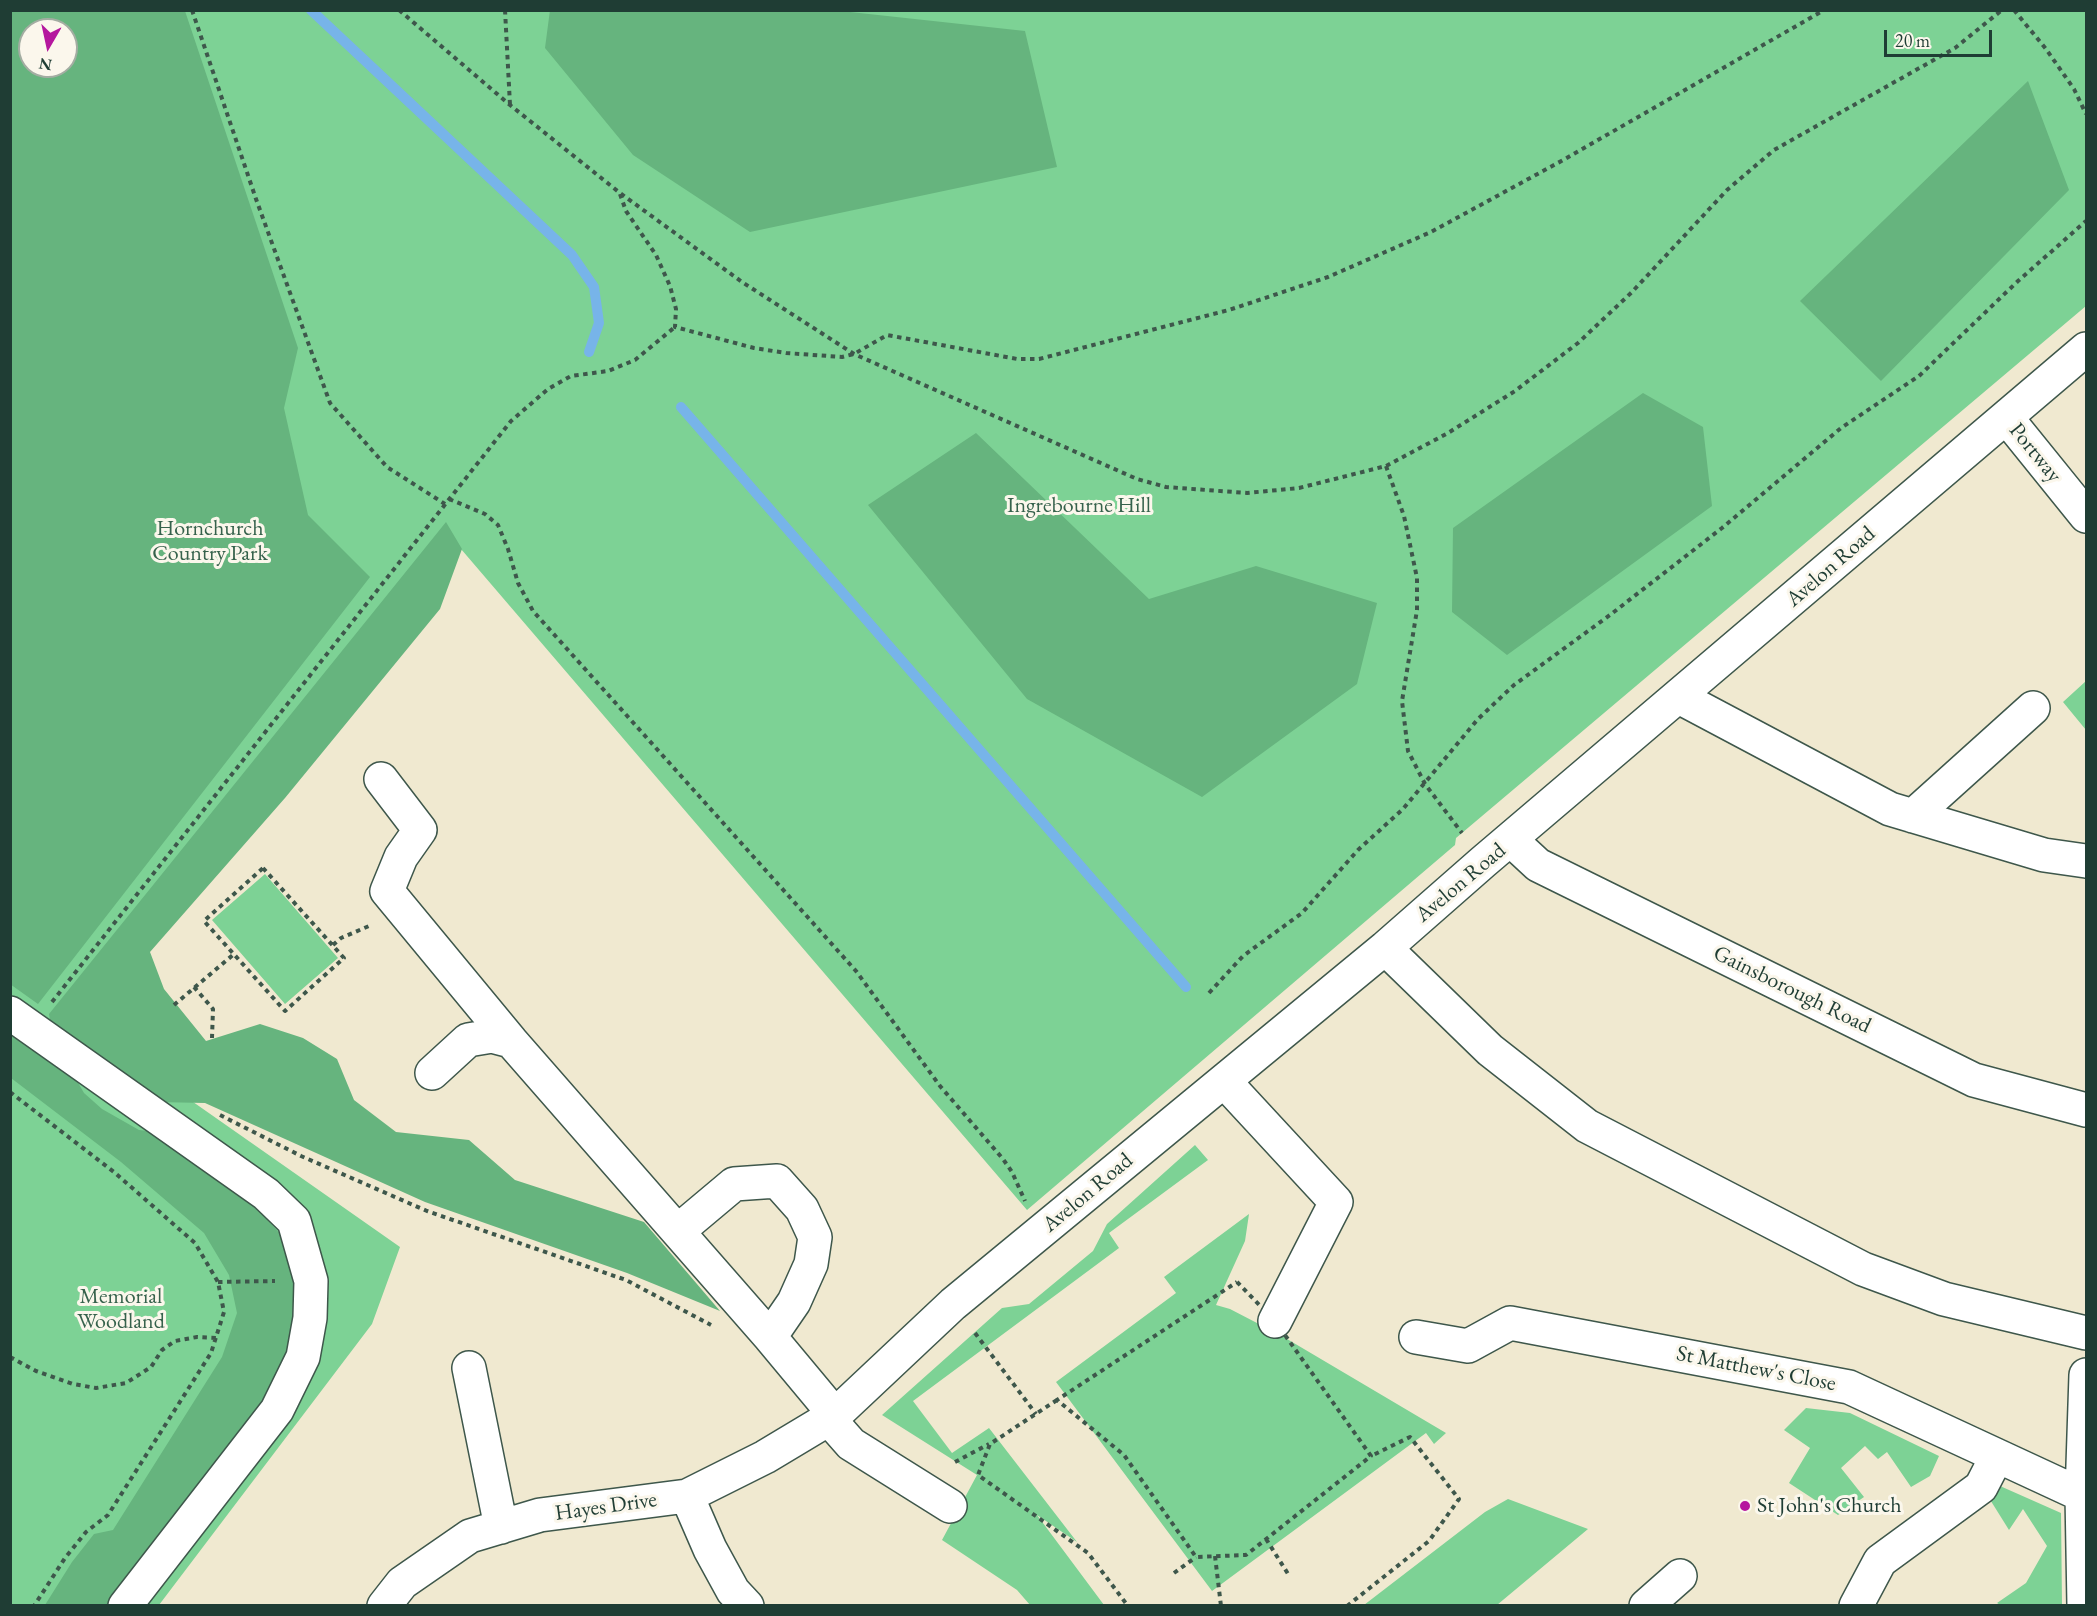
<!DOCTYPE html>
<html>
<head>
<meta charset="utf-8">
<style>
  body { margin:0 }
  #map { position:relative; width:2097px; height:1616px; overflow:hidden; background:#f0e9d0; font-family:"EB Garamond",serif }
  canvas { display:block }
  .frame { position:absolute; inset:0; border:12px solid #1f3d34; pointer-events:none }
  .north { position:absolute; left:18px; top:18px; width:60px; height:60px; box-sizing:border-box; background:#fbf7ec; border:2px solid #a3ada2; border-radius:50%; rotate:189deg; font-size:16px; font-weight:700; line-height:24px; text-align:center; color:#1f3d34 }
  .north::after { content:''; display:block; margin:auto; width:21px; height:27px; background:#b5179e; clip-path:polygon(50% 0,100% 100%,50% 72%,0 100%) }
  .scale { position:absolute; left:1884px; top:30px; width:108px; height:27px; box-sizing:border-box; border:3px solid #1f3d34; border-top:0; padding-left:8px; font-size:18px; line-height:21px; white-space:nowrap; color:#1f3d34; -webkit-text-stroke:4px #fbf7ec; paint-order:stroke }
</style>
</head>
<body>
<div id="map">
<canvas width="2097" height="1616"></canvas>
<div class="frame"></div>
<div class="north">N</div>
<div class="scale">20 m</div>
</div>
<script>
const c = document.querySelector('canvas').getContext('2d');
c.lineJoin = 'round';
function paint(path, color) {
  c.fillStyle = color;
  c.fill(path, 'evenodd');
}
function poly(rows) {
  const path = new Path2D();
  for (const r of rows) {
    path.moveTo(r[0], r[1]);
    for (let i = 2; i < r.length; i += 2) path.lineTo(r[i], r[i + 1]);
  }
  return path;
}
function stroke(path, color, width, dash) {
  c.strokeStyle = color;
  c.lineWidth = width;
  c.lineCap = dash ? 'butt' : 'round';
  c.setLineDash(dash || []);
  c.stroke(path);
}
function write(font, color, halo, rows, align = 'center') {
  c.font = font + ' "EB Garamond",serif';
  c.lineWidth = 6;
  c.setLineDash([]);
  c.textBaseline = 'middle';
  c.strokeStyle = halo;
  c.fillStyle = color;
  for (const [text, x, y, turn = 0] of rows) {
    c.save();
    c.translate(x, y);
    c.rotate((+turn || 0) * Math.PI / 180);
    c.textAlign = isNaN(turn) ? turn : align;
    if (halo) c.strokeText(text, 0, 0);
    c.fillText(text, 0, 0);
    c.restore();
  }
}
paint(poly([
  [11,11,2086,11,2086,306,1456,838,1455,845,1027,1210,461,549,107,978,186,1097,400,1247,372,1324,159,1605,11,1606],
  [30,30,66,30,66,66,30,66],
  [2086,681,2086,730,2063,702],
  [265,874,338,958,285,1004,212,920],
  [1195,1145,1208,1160,1109,1233,1119,1248,913,1401,952,1453,989,1428,1077,1542,1037,1515,1104,1605,1030,1605,1017,1590,942,1540,977,1475,882,1415,1002,1308,1029,1304,1093,1251,1107,1224],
  [1249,1214,1245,1241,1216,1305,1230,1309,1282,1336,1446,1433,1434,1444,1426,1433,1212,1591,1056,1382,1176,1293,1164,1277],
  [1806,1408,1850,1413,1939,1456,1930,1476,1911,1487,1887,1452,1878,1459,1865,1446,1841,1468,1864,1497,1838,1515,1789,1483,1810,1448,1784,1430],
  [2000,1486,2061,1513,2062,1605,2002,1606,1997,1603,2026,1583,2047,1546,2023,1509,2009,1530,1989,1498],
  [1508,1499,1588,1529,1497,1605,1364,1605,1485,1512]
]), '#7dd295');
paint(poly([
  [550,10,832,10,1025,31,1057,167,750,232,633,155,545,48],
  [10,11,185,11,298,348,284,408,308,515,370,577,38,1004,10,984],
  [30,30,66,30,66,66,30,66],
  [2028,81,2069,190,1881,381,1800,301],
  [1643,393,1703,427,1712,506,1507,655,1452,612,1453,528],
  [976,433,1149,599,1256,566,1377,603,1357,684,1202,797,1027,699,868,505],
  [446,522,462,549,440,609,285,798,150,952,164,989,206,1041,260,1024,303,1038,337,1059,354,1100,396,1132,469,1140,515,1180,644,1222,720,1311,627,1273,425,1202,205,1103,157,1102,51,1027,49,1014],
  [10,1025,70,1069,84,1093,102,1109,139,1130,163,1133,254,1205,282,1236,299,1278,290,1360,224,1464,108,1605,45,1605,72,1562,94,1534,113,1530,222,1357,237,1313,229,1275,204,1233,121,1162,11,1078]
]), '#66b47e');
stroke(poly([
  [311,10,572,255,594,287,599,323,589,352],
  [681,407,1186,987]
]), '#77b4e9', 10);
const minor = poly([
  [2006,417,2086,516],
  [1679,697,1890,809,2044,855,2086,861],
  [381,779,420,830,401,857,387,891,511,1041],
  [1913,816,2033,708],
  [1511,840,1538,865,1974,1080,2086,1110],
  [1385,948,1490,1050,1587,1126,1863,1269,1944,1299,2086,1333],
  [10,1013,266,1194,294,1221,311,1281,310,1318,303,1357,277,1410,125,1606],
  [432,1073,468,1040,492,1036,511,1041,770,1337,835,1415],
  [1224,1081,1336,1202,1275,1321],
  [678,1231,734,1184,777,1181,802,1209,815,1237,811,1264,794,1302,770,1337],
  [1416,1337,1468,1346,1510,1323,1849,1387,2082,1495,2086,1496],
  [469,1368,501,1527],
  [829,1419,851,1444,950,1506],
  [687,1496,710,1549,733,1591,747,1606],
  [384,1606,402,1583,470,1536,540,1515,687,1496,765,1457,835,1415,953,1304,1385,948,1483,862,2086,349],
  [1646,1606,1680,1576],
  [1856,1606,1880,1561,1981,1487,1997,1456],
  [2084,1606,2082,1495,2086,1375]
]);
stroke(minor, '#3e574b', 36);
stroke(poly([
  [192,10,256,199,330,403,387,467,445,504],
  [399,10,510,105,620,193,742,282,854,354,1137,479,1166,487,1247,493,1299,488,1386,466,1448,433,1515,391,1578,343,1632,292,1727,190,1774,150,1955,48,2002,10],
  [505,10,510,105],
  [2014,10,2046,49,2074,89,2086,114],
  [620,194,626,211,656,255,670,286,676,309,675,327,754,348,786,353,842,357,854,354,887,335,1017,359,1039,359,1229,310,1328,277,1431,232,1565,159,1824,10],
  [1386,466,1404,516,1417,578,1417,610,1402,701,1408,751,1425,784,1462,833],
  [449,499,485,514,498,525,508,549,518,583,533,611,856,971,940,1086,1003,1159,1012,1172,1025,1201],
  [263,868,344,958,285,1011,204,921,263,868],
  [333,945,341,938,369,926],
  [194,987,213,1009,212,1038],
  [1209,993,1243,956,1302,913,1358,850,1403,809,1478,719,1514,685,1610,615,1722,528,1841,428,1919,376,2018,281,2086,221],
  [52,1002,511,421,548,389,571,376,608,371,635,360,675,327],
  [174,1005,234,954],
  [10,1092,114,1172,195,1243,218,1282,224,1312,211,1353,108,1515,86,1532,65,1558,34,1606],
  [220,1115,301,1156,427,1211,626,1280,711,1325],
  [218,1282,275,1281],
  [1237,1282,1275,1321,1371,1456,1246,1555,1196,1557,1124,1455,1057,1400,1237,1282],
  [975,1333,1036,1414],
  [10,1357,36,1371,73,1384,96,1388,126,1383,151,1367,162,1350,175,1341,197,1337,216,1338],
  [1057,1400,990,1444,978,1475,1088,1553,1128,1606],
  [955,1462,989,1444],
  [1266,1539,1290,1577],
  [1215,1556,1221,1606],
  [1174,1573,1196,1557],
  [1347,1606,1429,1541,1459,1499,1410,1437,1371,1456]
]), '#3e574b', 4, [4.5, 4.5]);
stroke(minor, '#fff', 33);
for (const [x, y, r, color] of [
  [1745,1506,6,"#b5179e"]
]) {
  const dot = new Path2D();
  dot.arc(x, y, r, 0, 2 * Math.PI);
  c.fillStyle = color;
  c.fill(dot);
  stroke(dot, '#fbf7ec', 2);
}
write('22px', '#1f3d34', '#fbf7ec', [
  ["Portway",2035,453,51],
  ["Avelon Road",1831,567,-41],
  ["Avelon Road",1461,883,-40],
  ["Gainsborough Road",1792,990,26],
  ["Avelon Road",1088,1193,-40],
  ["St Matthew's Close",1756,1369,11],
  ["Hayes Drive",606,1507,-8]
]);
write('22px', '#36624c', '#fbf7ec', [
  ["Ingrebourne Hill",1079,506],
  ["Hornchurch",210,529],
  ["Country Park",210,554],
  ["Memorial",121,1297],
  ["Woodland",121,1322]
]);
write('22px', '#1f3d34', '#fbf7ec', [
  ["St John's Church",1757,1506]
], 'left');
</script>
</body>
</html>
